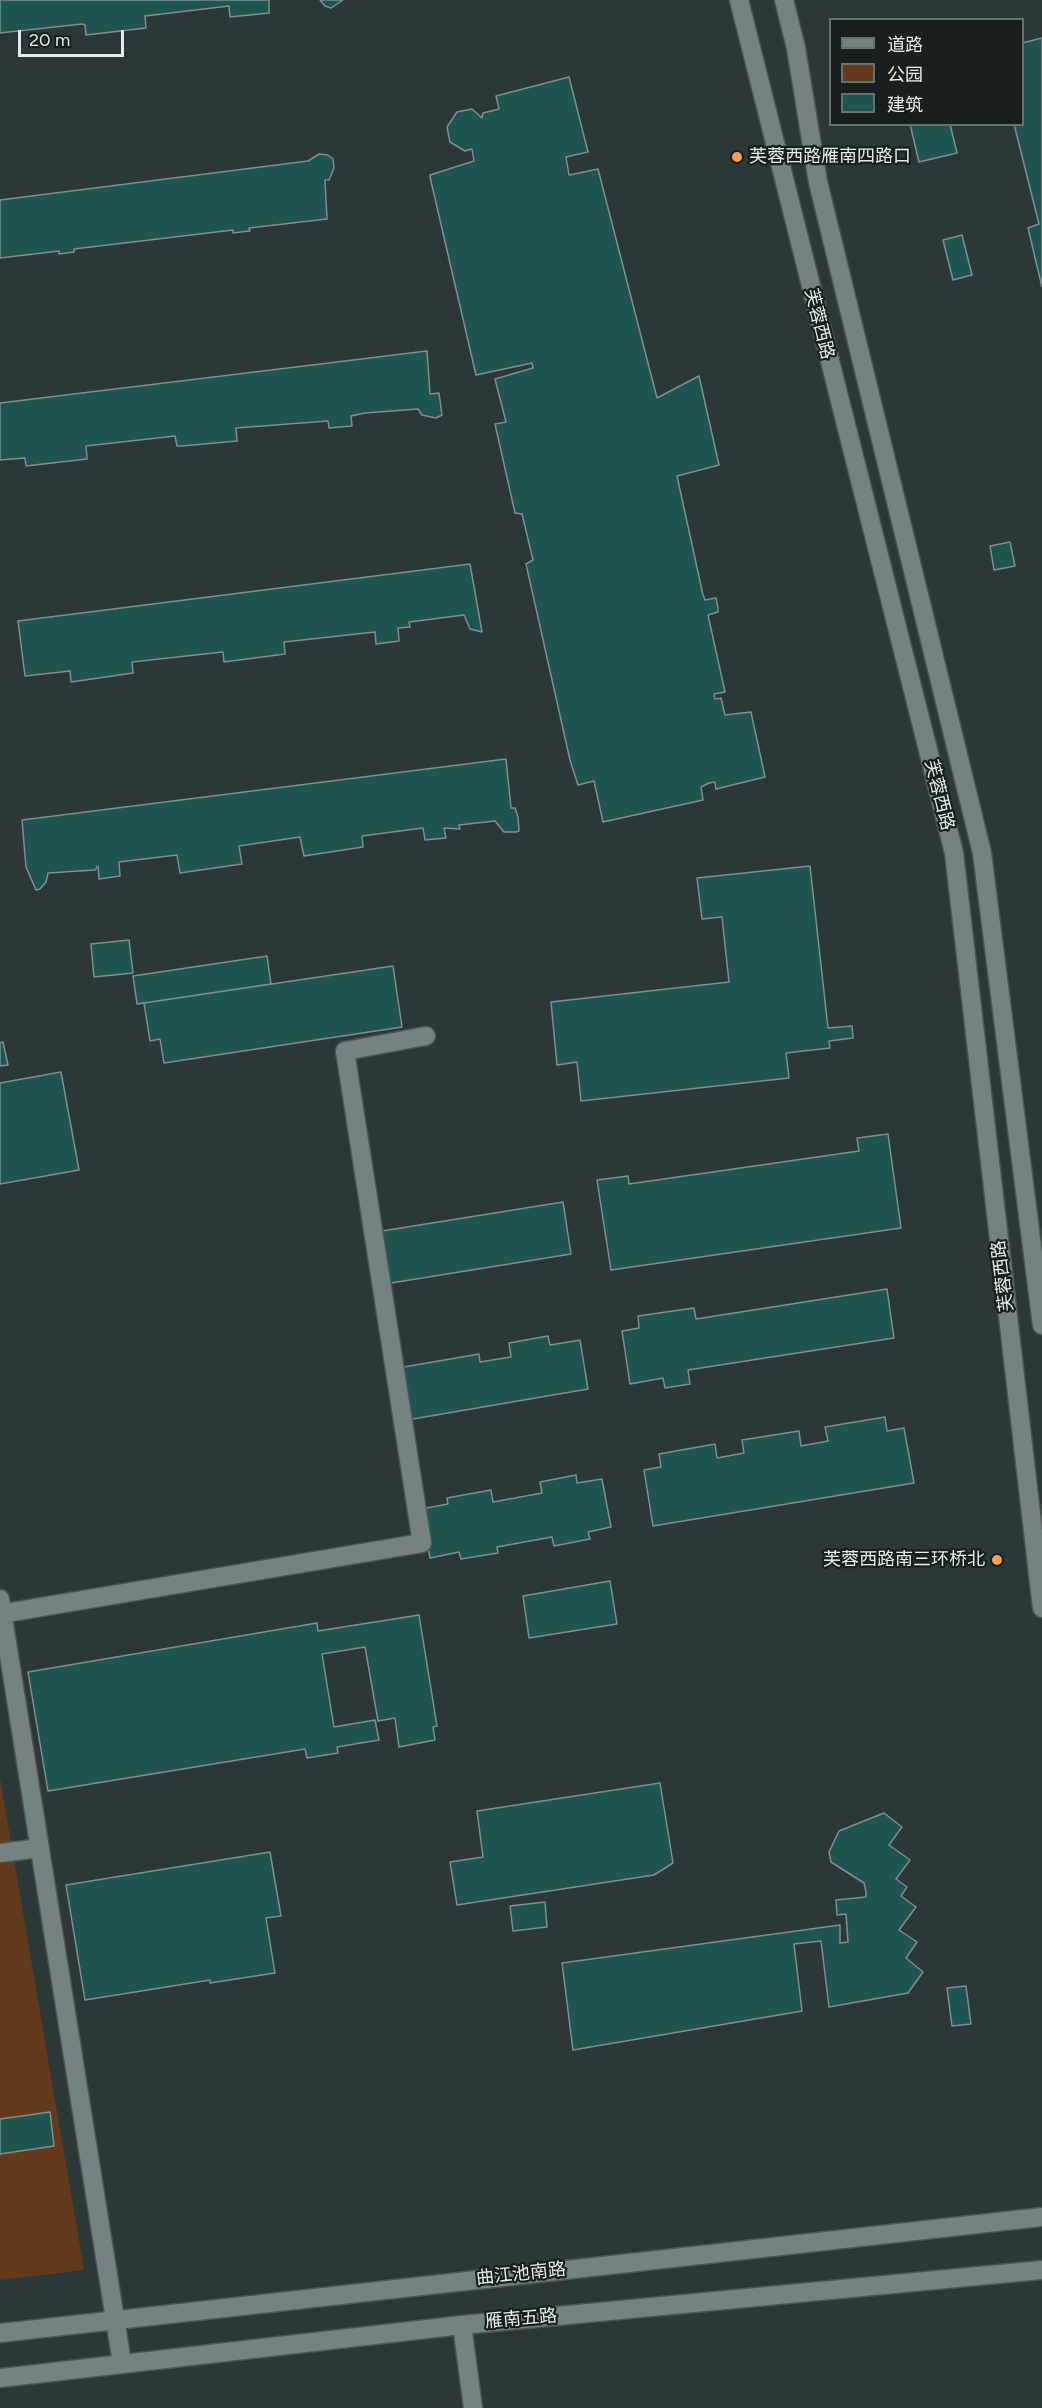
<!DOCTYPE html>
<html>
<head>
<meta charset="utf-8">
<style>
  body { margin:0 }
  #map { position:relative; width:1042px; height:2408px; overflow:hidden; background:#2c3837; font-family:Figtree,"Noto Sans SC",sans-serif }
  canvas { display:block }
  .legend { position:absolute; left:829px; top:18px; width:195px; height:108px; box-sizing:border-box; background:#191e1e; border:2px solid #6a7070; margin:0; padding:8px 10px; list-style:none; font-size:18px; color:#e4eceb }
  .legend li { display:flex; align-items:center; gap:12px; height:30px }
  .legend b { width:30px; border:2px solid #6a7070 }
  .scale { position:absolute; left:18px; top:30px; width:106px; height:27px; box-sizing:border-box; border:3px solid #e4eceb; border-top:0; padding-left:8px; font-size:18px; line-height:21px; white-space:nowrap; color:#e4eceb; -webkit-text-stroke:4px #191e1e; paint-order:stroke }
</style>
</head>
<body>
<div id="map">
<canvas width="1042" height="2408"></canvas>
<ul class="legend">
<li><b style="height:8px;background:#748281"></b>道路</li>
<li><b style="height:16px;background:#633b1c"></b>公园</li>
<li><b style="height:16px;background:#1e5551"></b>建筑</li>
</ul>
<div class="scale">20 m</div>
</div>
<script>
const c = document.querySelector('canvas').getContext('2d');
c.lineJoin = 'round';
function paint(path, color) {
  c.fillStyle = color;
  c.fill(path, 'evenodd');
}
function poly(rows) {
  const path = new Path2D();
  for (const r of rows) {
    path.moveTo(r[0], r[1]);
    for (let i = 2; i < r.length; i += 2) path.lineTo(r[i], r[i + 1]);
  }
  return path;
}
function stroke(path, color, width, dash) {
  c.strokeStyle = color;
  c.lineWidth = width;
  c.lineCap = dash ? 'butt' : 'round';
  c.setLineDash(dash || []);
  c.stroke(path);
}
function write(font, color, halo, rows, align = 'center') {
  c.font = font + ' Figtree,"Noto Sans SC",sans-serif';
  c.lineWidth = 4.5;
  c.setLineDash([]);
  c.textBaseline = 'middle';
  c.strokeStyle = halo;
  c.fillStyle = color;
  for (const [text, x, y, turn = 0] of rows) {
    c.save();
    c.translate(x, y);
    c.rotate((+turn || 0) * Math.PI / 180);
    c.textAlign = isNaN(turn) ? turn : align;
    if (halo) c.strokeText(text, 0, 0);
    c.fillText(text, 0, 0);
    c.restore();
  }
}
paint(poly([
  [0,1778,84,2270,0,2280]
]), '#633b1c');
const building = poly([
  [0,0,269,0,269,13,230,17,229,6,145,16,146,28,86,35,85,25,82,24,0,33,0,0],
  [320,0,343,0,331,8,325,6,320,0],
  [1042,38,1042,287,1028,228,1039,224,1014,124,1022,124,1022,43,1042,38],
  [569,77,588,152,566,157,569,175,598,169,657,398,699,376,719,465,677,476,703,595,705,600,716,598,718,608,718,612,708,615,725,692,714,694,715,699,721,698,725,715,751,712,765,777,716,789,715,782,709,783,701,787,703,800,603,822,594,781,578,785,570,760,526,564,533,560,522,514,515,513,495,424,506,422,495,379,533,368,532,363,476,375,430,177,430,175,474,161,472,149,465,151,450,142,447,127,457,112,472,109,482,118,483,113,499,109,496,96,569,77],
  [910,124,950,124,957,153,919,162,910,124],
  [319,154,328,155,333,159,334,168,329,180,325,180,327,219,249,228,250,231,233,233,233,230,74,249,74,252,59,254,59,251,0,258,0,200,308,161,319,154],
  [962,235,972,275,953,280,943,240,962,235],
  [427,351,430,394,439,393,442,415,436,418,422,415,418,409,365,413,351,416,352,426,329,428,328,421,236,428,237,441,182,446,177,446,175,436,86,446,87,459,26,466,25,458,0,460,0,403,427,351],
  [1010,542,1015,566,994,570,990,546,1010,542],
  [470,564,482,632,470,629,464,615,409,622,410,627,398,628,399,641,376,644,375,632,284,642,285,654,224,662,223,652,132,662,133,673,71,682,70,671,25,676,18,621,470,564],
  [506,759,511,808,515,808,518,817,519,831,516,832,504,832,495,821,459,825,460,829,444,828,446,838,425,840,423,828,362,836,363,847,304,856,300,837,239,846,242,864,180,873,177,855,119,862,120,876,99,879,98,866,95,870,48,873,46,882,40,889,36,890,26,867,22,820,506,759],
  [810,866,828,1028,852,1026,853,1038,829,1041,830,1048,786,1053,789,1078,581,1101,577,1062,557,1065,551,1002,729,982,722,917,702,919,697,878,810,866],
  [129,940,133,973,94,977,91,944,129,940],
  [267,956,271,984,137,1004,133,976,267,956],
  [393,966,402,1027,164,1063,160,1039,150,1041,144,1003,393,966],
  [3,1042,8,1065,0,1066,0,1043,3,1042],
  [61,1072,79,1170,0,1184,0,1083,61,1072],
  [888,1134,901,1228,611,1270,597,1180,628,1176,629,1184,859,1151,857,1138,888,1134],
  [563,1202,571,1254,385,1284,376,1232,563,1202],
  [887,1289,894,1338,688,1370,690,1384,665,1388,663,1378,630,1384,622,1331,639,1328,638,1316,694,1308,696,1319,887,1289],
  [548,1336,550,1345,580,1340,588,1389,407,1420,398,1368,479,1354,480,1362,511,1357,509,1343,548,1336],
  [885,1417,887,1431,904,1428,914,1483,653,1526,644,1470,661,1467,659,1454,715,1444,717,1458,744,1453,742,1440,799,1431,801,1446,828,1441,825,1427,885,1417],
  [576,1475,577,1483,602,1479,611,1527,588,1532,590,1539,554,1546,552,1537,497,1547,498,1553,461,1559,459,1552,430,1558,421,1509,448,1504,447,1498,491,1490,493,1502,542,1493,540,1482,576,1475],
  [610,1581,617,1624,529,1638,523,1596,610,1581],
  [419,1615,437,1726,433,1727,435,1740,399,1747,395,1718,378,1721,365,1647,322,1654,334,1727,375,1720,379,1740,337,1747,338,1753,307,1758,305,1749,48,1791,28,1672,317,1623,318,1631,419,1615],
  [660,1783,673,1863,654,1875,457,1905,450,1862,483,1857,477,1811,660,1783],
  [884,1813,902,1827,889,1845,910,1860,896,1879,907,1887,901,1896,916,1907,899,1930,917,1942,906,1958,923,1972,908,1993,829,2007,821,1941,794,1944,802,2011,573,2050,562,1963,840,1925,840,1943,848,1942,846,1914,837,1915,836,1900,866,1897,866,1892,864,1883,831,1862,829,1852,839,1831,884,1813],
  [270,1852,281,1916,266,1918,275,1973,210,1983,210,1980,85,2000,66,1885,270,1852],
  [545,1902,547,1927,513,1931,510,1906,545,1902],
  [966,1986,971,2024,952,2026,947,1988,966,1986],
  [50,2112,54,2146,0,2154,0,2119,50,2112]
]);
paint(building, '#1e5551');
stroke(building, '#808e8d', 1.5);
const lane = poly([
  [0,1599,122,2363],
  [0,1614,422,1543,345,1051,426,1036],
  [0,1853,40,1848]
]);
const street = poly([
  [462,2325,473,2408]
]);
const secondary = poly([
  [739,0,954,853,1042,1608],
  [784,0,796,48,818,182,982,853,1042,1325],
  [0,2333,1042,2217],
  [0,2378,462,2325,1042,2270]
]);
stroke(lane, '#4a5453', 21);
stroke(street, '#4a5453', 21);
stroke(secondary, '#4a5453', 21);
stroke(lane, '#748281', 18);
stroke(street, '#748281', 18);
stroke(secondary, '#748281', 18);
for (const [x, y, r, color] of [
  [737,157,6,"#fc9d54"],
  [997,1560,6,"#fc9d54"]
]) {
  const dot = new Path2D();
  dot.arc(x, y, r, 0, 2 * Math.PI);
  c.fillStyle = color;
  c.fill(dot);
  stroke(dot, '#191e1e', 2);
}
write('18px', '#e4eceb', '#191e1e', [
  ["芙蓉西路雁南四路口",749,157],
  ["芙蓉西路南三环桥北",985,1560,"right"]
], 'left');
write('18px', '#e4eceb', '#191e1e', [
  ["芙蓉西路",819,324,76],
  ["芙蓉西路",939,795,76],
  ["芙蓉西路",1003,1276,-97],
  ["曲江池南路",521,2274,-6],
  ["雁南五路",521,2319,-5]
]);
</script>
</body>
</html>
